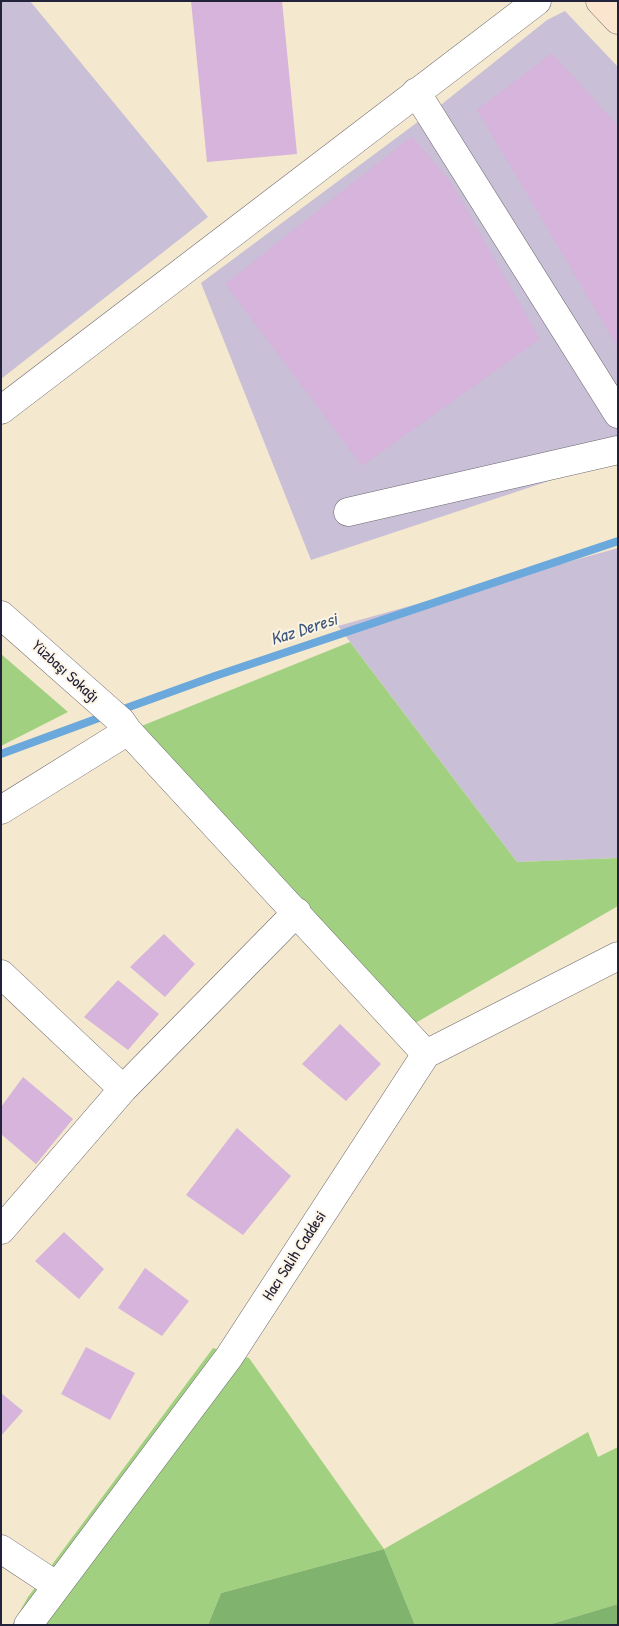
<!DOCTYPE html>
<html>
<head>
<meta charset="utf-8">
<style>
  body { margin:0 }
  #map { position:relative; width:619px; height:1626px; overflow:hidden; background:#f4e8ce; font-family:"Patrick Hand",sans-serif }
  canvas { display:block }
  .frame { position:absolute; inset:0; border:2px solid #22223b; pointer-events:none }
</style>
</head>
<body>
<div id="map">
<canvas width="619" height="1626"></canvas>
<div class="frame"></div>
</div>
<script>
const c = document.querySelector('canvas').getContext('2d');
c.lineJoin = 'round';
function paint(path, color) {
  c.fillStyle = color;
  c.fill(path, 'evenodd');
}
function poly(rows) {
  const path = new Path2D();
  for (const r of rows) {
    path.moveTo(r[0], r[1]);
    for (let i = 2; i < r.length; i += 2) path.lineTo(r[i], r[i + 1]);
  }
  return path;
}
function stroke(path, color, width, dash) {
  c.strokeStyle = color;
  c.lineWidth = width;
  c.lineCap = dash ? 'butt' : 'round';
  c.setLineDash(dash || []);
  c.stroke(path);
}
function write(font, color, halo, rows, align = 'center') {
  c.font = font + ' "Patrick Hand",sans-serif';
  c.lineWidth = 4;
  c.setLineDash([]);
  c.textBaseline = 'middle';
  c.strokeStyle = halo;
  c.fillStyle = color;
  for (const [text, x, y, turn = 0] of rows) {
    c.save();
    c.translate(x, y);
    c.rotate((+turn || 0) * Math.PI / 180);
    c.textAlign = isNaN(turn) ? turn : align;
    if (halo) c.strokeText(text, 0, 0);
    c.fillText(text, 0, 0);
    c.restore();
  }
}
paint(poly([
  [1,1,30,1,208,217,1,379],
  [565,11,618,67,618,458,311,560,201,283,442,104,547,20],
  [618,548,618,858,517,862,338,626]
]), '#c9bfd7');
paint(poly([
  [350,642,517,862,618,858,618,906,405,1029,139,727],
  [1,654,68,712,1,746],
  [213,1348,249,1358,384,1549,588,1432,598,1457,618,1447,618,1604,548,1625,415,1625,384,1549,221,1593,208,1625,12,1625,28,1597]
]), '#a1d180');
paint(poly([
  [384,1549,415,1625,208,1625,221,1593],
  [618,1604,618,1625,548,1625]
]), '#80b36e');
stroke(poly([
  [118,711,215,676,618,541],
  [1,754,107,715]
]), '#6ba8dc', 8);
paint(poly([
  [191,1,282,1,297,154,207,162],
  [552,53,618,126,618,348,477,110],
  [412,136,452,184,540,339,362,466,225,284],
  [164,934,195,964,165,997,130,967],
  [118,980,159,1014,128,1050,84,1017],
  [340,1024,381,1064,346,1101,302,1064],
  [23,1077,73,1119,36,1164,1,1134,1,1107],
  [237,1128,291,1176,243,1235,186,1195],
  [64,1232,104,1269,79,1299,35,1261],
  [145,1268,189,1301,162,1336,118,1308],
  [86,1347,135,1373,110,1420,61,1394],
  [1,1393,23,1411,1,1436]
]), '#d6b4db');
const minor = poly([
  [416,92,618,414],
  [1,410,537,1],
  [348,512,618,450],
  [1,615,121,721,128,731],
  [1,810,128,731,426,1054],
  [1,974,123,1089],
  [1,1230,123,1089,297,912],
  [1,1549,57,1586],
  [28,1625,229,1357,426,1054,618,956]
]);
const secondary = poly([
  [600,1,618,20]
]);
stroke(minor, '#6c676e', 29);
stroke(secondary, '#6c676e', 29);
stroke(minor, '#fff', 28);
stroke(secondary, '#fce5cf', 28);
write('16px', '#22223b', '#fcf5e5', [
  ["Yüzbaşı Sokağı",65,672,42],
  ["Hacı Salih Caddesi",295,1256,-57]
]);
write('italic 18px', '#3f587b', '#fcf5e5', [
  ["Kaz Deresi",304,630,-18]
]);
</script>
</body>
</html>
